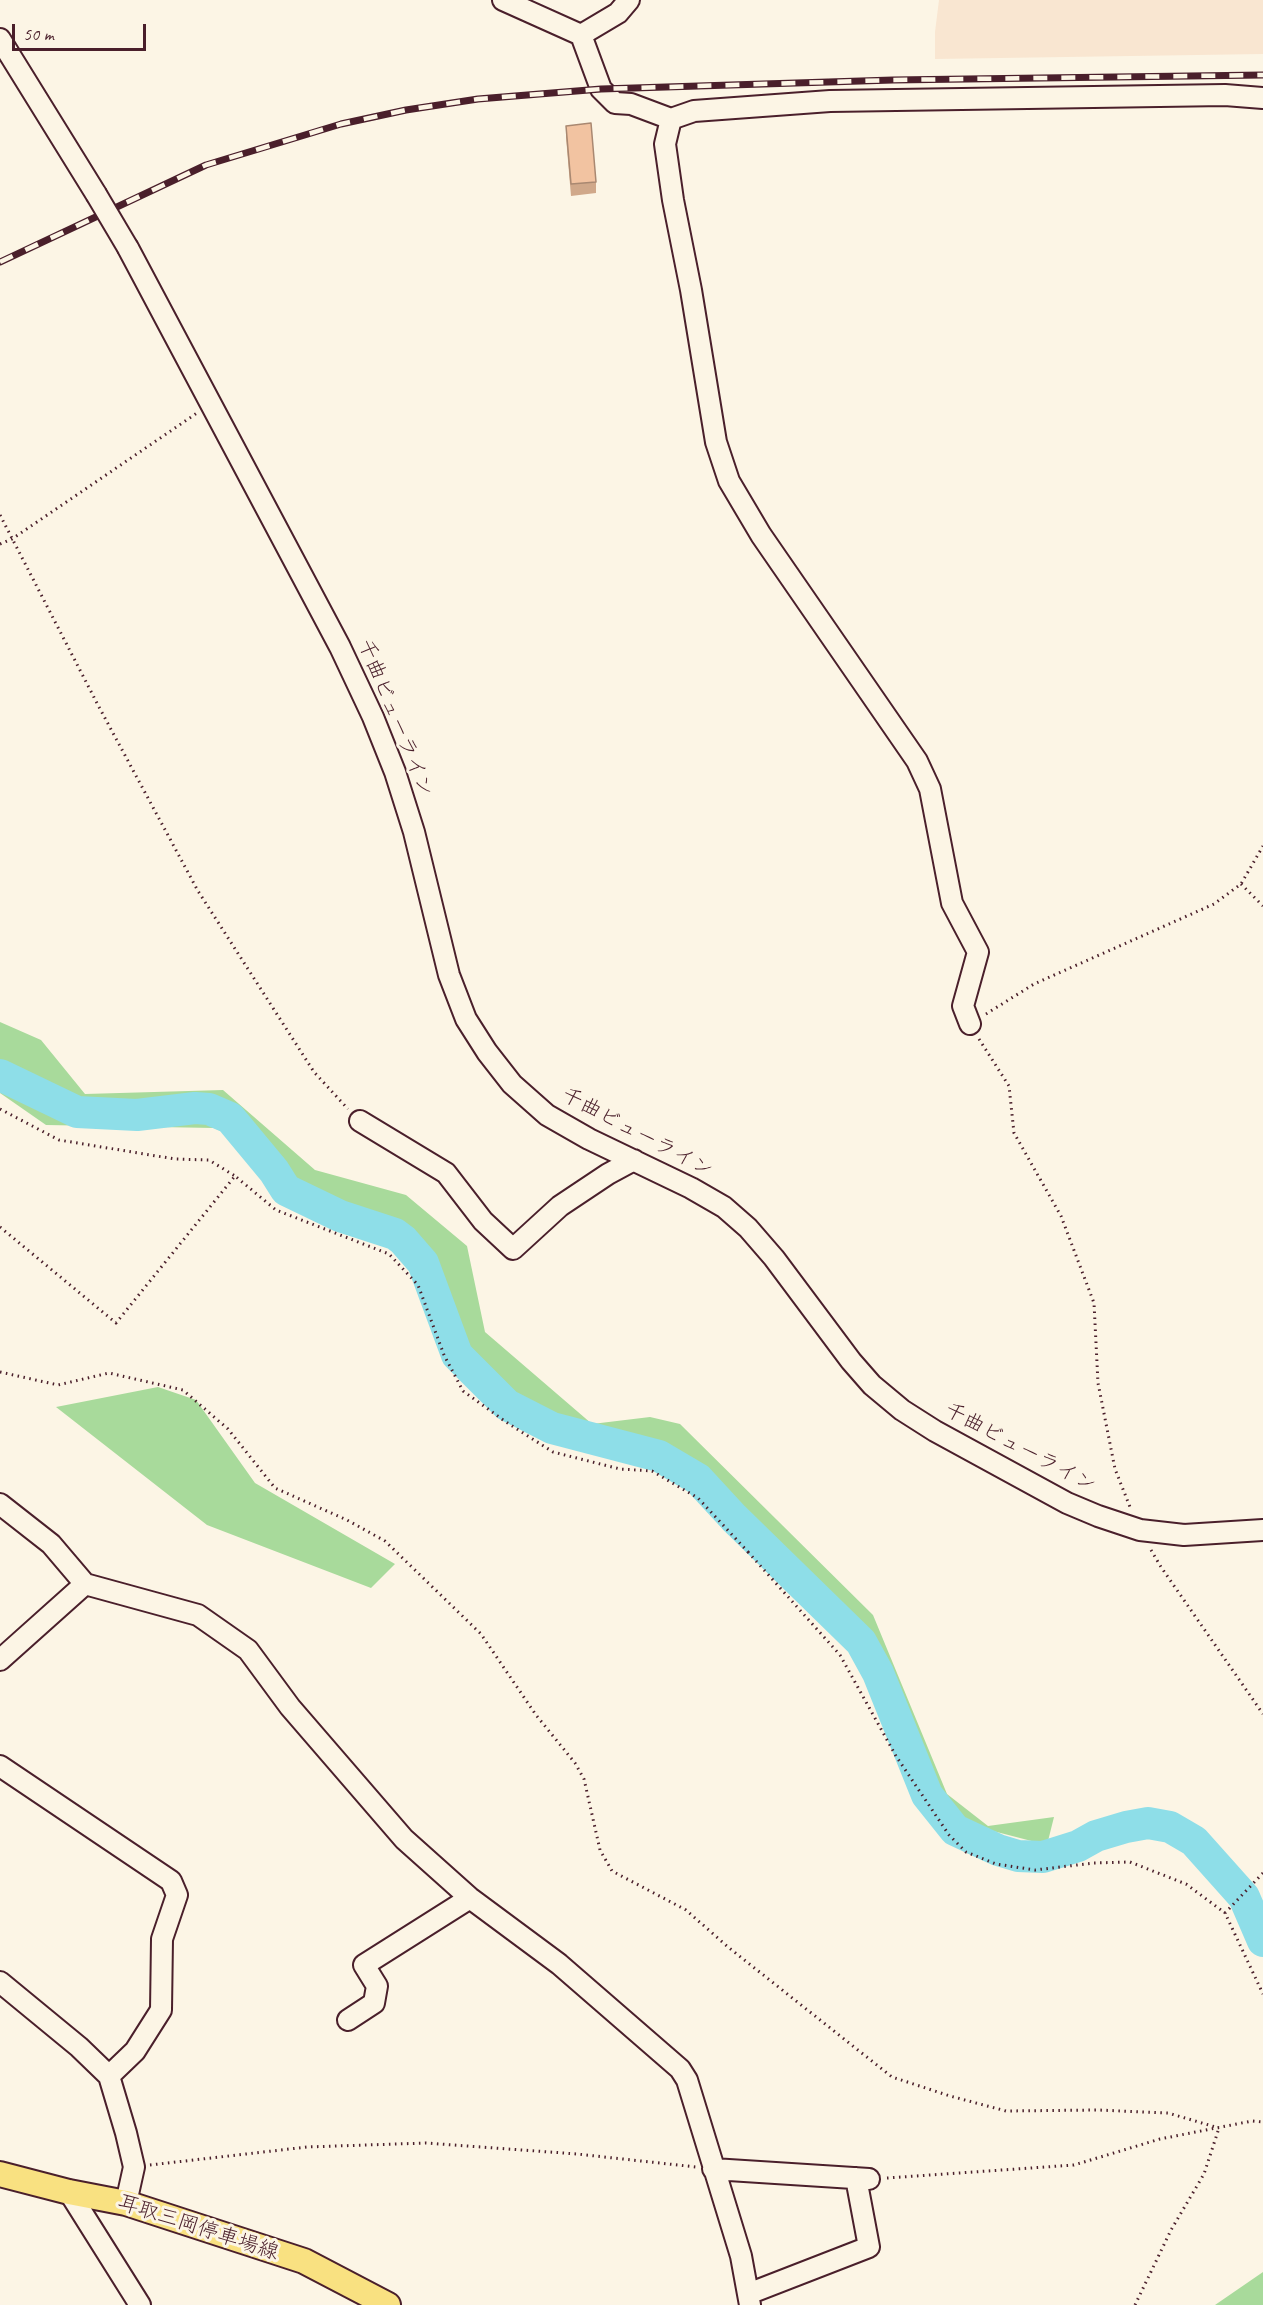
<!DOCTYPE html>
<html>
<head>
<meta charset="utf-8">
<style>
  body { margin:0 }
  #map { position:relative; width:1263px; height:2305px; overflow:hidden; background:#fcf5e5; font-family:Caveat,sans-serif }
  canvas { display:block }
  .scale { position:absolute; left:12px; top:24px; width:134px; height:27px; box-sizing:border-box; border:3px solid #4a1f2b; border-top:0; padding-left:8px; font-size:18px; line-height:21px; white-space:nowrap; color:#4a1f2b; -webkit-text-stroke:4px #fcf5e5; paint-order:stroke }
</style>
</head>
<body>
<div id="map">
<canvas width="1263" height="2305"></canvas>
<div class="scale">50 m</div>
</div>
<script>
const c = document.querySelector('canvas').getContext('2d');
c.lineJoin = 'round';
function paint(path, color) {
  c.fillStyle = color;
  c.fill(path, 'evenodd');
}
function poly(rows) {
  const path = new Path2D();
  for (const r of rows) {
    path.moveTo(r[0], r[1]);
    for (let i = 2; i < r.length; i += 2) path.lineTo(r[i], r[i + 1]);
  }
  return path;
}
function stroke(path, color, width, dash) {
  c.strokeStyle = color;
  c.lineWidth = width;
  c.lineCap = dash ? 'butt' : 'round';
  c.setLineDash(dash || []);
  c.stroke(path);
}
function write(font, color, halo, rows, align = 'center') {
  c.font = font + ' Caveat,"Klee One",sans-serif';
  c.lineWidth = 6;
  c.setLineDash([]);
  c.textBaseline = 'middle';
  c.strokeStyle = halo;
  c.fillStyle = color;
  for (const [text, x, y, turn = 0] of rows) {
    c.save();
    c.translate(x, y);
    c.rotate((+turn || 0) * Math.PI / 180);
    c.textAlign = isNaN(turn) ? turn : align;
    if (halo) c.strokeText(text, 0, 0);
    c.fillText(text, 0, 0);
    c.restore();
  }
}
paint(poly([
  [939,0,1263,0,1263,54,935,59,935,32]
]), '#f9e6d1');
paint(poly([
  [0,1022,41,1040,85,1094,223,1090,315,1170,406,1195,467,1246,485,1332,592,1424,650,1417,680,1424,873,1615,947,1794,988,1826,1054,1817,1047,1845,962,1823,922,1769,858,1628,710,1474,622,1447,515,1392,456,1340,440,1291,405,1231,322,1203,294,1187,268,1153,214,1128,46,1125,0,1093],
  [158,1387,196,1400,255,1483,395,1564,371,1588,207,1525,56,1407],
  [1263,2272,1263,2305,1215,2305]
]), '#a8da9b');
stroke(poly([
  [0,1075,77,1112,137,1115,195,1108,209,1109,230,1118,274,1171,286,1190,340,1216,395,1234,403,1240,423,1263,457,1355,507,1405,552,1428,659,1456,698,1479,734,1518,861,1642,878,1673,927,1795,955,1830,998,1850,1018,1856,1043,1857,1078,1846,1096,1836,1126,1827,1148,1823,1170,1827,1194,1841,1244,1897,1263,1941]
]), '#8edee8', 32);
const minor = poly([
  [503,0,581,35,601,89,615,103,631,104,671,119,694,111,830,101,1225,95,1263,98],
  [581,35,618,13,629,0],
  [0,39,96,194],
  [671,119,665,144,673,200,691,290,716,442,729,481,761,535,917,761,930,789,952,903,978,952,963,1006,970,1024],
  [128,248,340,647,373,717,395,772,414,832,449,975,466,1019,487,1052,512,1084,547,1115,589,1139,691,1188,724,1207,748,1228,774,1258,851,1361,872,1385,902,1410,935,1431,1067,1503,1098,1516,1140,1530,1184,1535,1263,1530],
  [360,1121,446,1173,483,1221,513,1249,560,1206,608,1174,634,1160],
  [0,1504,51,1544,85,1584,198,1615,248,1650,290,1707,404,1839,470,1898,559,1964,680,2069,687,2080,741,2256,750,2305],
  [0,1660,85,1584],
  [0,1766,171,1881,177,1895,162,1939,161,2010,135,2051,109,2076],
  [0,1982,79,2047,109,2076,126,2133,134,2167,126,2203],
  [348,2020,374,2003,377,1986,364,1965,470,1898],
  [713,2169,869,2179],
  [69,2192,140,2305],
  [748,2294,869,2247,856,2178]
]);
const major = poly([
  [0,2174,69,2192,126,2203,304,2261,388,2305]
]);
stroke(minor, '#4a1f2b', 24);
stroke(major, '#4a1f2b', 28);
stroke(poly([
  [0,515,99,707,198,891,314,1072,348,1109],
  [0,544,12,539,197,413],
  [1241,884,1263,906],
  [986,1014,1034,984,1214,904,1241,884,1263,846],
  [979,1039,1009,1086,1014,1133,1061,1216,1094,1303,1098,1383,1115,1469,1130,1507],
  [0,1109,59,1140,175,1159,209,1160,235,1176],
  [0,1227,116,1323,235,1176,276,1210,389,1254,418,1285,444,1355,463,1391,506,1422,553,1452,620,1469,652,1471,698,1498,749,1553],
  [0,1372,58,1385,109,1373,183,1390,228,1429,275,1488,347,1520,385,1541,481,1634,536,1715,575,1763,584,1779,600,1850,612,1871,686,1910,728,1947,892,2077,950,2096,1006,2111,1098,2110,1168,2113,1219,2128],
  [1151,1550,1161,1567,1263,1714],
  [748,1552,840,1655,896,1756,949,1835,966,1852,996,1864,1035,1870,1094,1863,1130,1862,1186,1884,1225,1913],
  [1263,1873,1225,1913,1263,1994],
  [150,2165,307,2147,426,2143,577,2154,696,2167],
  [887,2178,1074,2165,1160,2139,1252,2121,1263,2122],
  [1135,2305,1171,2230,1204,2174,1219,2128]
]), '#4a1f2b', 3, [1.5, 4.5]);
stroke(minor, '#fcf5e5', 20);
stroke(major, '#f9e181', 24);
const rail = poly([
  [0,262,206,165,341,124,406,110,478,99,601,89,893,80,1263,75]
]);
stroke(rail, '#4a1f2b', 7);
stroke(rail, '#fcf5e5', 4.5, [14]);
const minorBridge = poly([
  [96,194,128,248]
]);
stroke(minorBridge, '#4a1f2b', 24, []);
stroke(minorBridge, '#fcf5e5', 20);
paint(poly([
  [566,126,596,182,596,193,571,196,566,137]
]), '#d0a88a');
const building = poly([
  [591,123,596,182,571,184,566,126,591,123]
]);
paint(building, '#f2c3a1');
stroke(building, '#a98871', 1.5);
write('21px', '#4a1f2b', '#fcf5e5', [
  ["千曲ビューライン",395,718,68],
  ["千曲ビューライン",637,1133,28],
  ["千曲ビューライン",1020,1448,28],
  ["耳取三岡停車場線",198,2228,18]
]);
</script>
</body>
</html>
